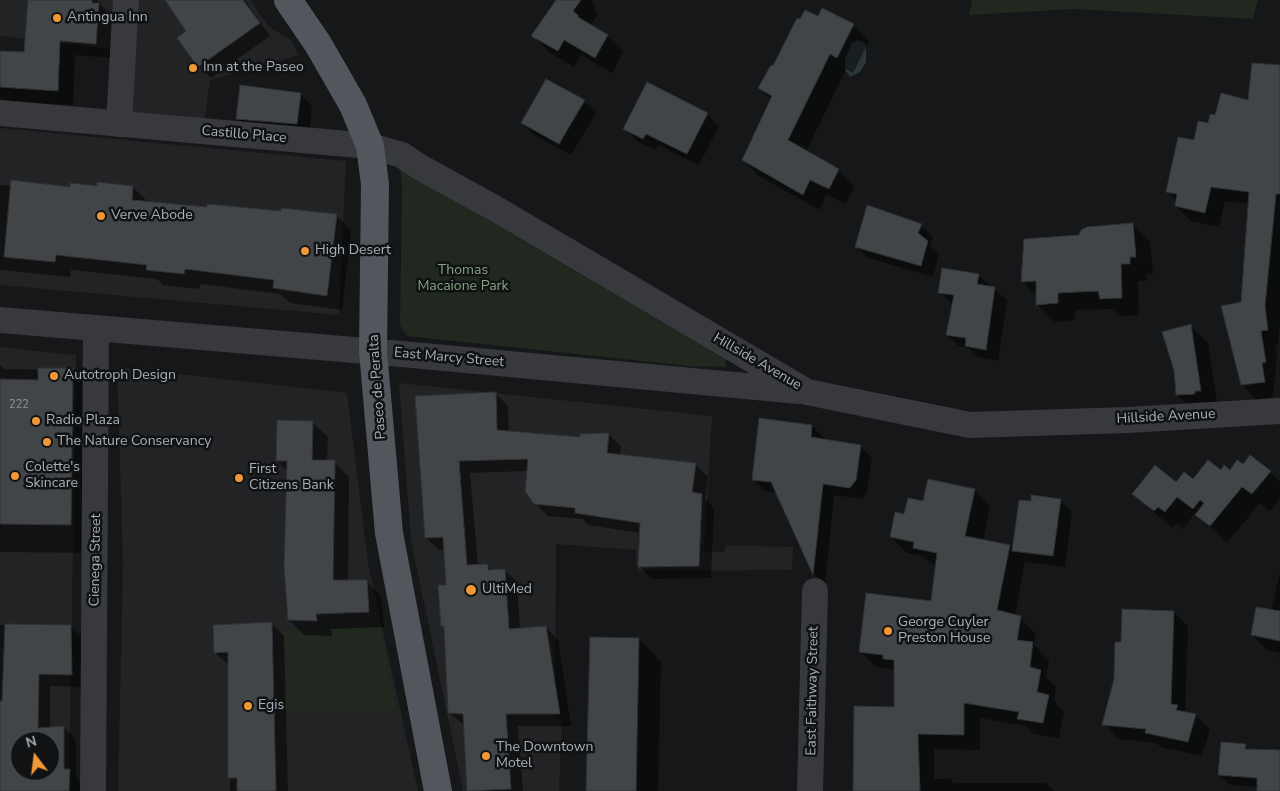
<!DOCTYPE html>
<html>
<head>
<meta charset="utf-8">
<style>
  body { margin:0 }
  #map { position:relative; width:1280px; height:791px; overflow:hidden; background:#161718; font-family:"Nunito Sans",sans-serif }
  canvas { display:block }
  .north { position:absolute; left:10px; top:731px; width:50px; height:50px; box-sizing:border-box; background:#111213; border:1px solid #4d5155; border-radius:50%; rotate:345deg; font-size:14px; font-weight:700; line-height:20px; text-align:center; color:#a8afb8 }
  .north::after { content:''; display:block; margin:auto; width:18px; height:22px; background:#f09836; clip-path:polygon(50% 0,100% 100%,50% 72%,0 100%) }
</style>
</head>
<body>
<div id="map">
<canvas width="1280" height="791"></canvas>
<div class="north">N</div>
</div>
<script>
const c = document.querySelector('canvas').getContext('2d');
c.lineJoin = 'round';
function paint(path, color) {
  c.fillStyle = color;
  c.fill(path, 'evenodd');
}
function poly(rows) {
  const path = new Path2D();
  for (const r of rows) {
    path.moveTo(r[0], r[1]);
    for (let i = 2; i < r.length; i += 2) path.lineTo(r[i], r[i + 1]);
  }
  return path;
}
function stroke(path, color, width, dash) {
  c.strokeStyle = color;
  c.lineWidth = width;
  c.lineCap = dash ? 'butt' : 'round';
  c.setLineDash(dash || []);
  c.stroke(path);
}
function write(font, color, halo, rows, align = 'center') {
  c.font = font + ' "Nunito Sans",sans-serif';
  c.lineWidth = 5;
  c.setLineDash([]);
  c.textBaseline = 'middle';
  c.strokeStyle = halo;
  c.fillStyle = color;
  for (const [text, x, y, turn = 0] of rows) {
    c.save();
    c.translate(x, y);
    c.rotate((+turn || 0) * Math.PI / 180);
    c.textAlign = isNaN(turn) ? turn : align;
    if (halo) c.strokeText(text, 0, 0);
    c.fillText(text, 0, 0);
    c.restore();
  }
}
paint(poly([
  [0,0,117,0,111,49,0,36],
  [138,0,250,0,269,27,291,40,299,55,210,80,204,124,126,115],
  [0,128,346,161,339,315,0,285],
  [0,347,76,355,69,791,0,791],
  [20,741,50,741,50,771,20,771],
  [117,367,347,393,368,563,418,791,118,791,123,563],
  [399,383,712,416,704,551,724,552,726,545,793,547,792,570,637,571,636,550,556,544,555,719,562,720,559,791,463,791,411,540]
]), '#222325');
paint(poly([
  [972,0,1258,0,1253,19,1075,9,969,15],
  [400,168,662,322,717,350,725,357,726,367,689,366,407,336,400,325,402,185],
  [381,626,396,710,283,712,283,629]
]), '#202820');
paint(poly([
  [857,40,866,44,866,62,860,72,850,77,845,70,845,58,852,43]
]), '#2c373c');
paint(poly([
  [29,0,97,0,114,20,111,58,75,55,73,105,4,101,0,97,0,52,25,54],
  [172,0,245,0,270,36,211,78,199,66,179,38,188,31],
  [557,0,592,0,597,16,590,26,607,36,623,52,612,73,581,55,574,67,549,52,533,36],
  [823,10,853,25,869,41,853,73,846,69,806,152,838,170,854,186,846,204,826,195,820,210,759,176,743,160,772,100,760,88,773,68,819,18],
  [1280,66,1280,322,1278,345,1275,345,1277,356,1273,397,1257,400,1242,385,1222,312,1223,307,1242,304,1249,204,1225,201,1219,227,1191,221,1176,206,1177,201,1167,192,1195,142,1209,125,1216,117,1249,101],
  [300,94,312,106,309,136,250,130,238,119],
  [584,101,596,113,571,155,534,135,522,123],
  [707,114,719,126,699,165,658,145,655,150,637,141,625,129],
  [0,185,71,188,133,187,149,203,336,215,351,230,342,310,290,303,280,294,200,284,199,289,163,285,157,279,71,270,70,277,1,270,0,272],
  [921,225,933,237,930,245,939,254,933,277,868,258,856,246],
  [1133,225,1150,242,1153,274,1146,274,1147,281,1138,281,1139,315,1119,316,1112,309,1075,310,1075,320,1055,322,1037,304,1037,297,1022,282,1079,237],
  [978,275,1007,300,998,361,978,357,968,348,959,346,947,335,953,304,939,292],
  [1190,326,1208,343,1218,408,1195,412,1177,395],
  [0,365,4,369,73,370,102,399,100,553,0,552],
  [495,393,508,406,509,432,581,438,608,434,621,446,620,456,695,464,708,477,705,499,714,508,711,578,652,579,640,567,641,533,588,525,583,519,548,516,535,503,528,471,470,473,478,566,488,566,493,571,505,570,517,582,520,629,546,627,558,640,571,726,518,726,523,791,468,791,464,725,449,713,445,628,442,625,447,587,445,550,439,550,426,538,417,397],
  [312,422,328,437,327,462,334,462,349,477,348,581,366,581,381,596,384,627,331,629,332,636,304,635,289,620,288,472,277,461],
  [812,426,824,438,823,441,860,446,872,458,867,492,862,499,834,495,825,585,814,574,777,493,765,491,753,479],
  [1243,466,1270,472,1280,482,1280,498,1270,511,1260,503,1227,543,1195,513,1183,529,1176,523,1172,528,1133,493,1193,481],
  [975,490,990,506,983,541,1009,546,1014,551,1032,503,1060,500,1072,512,1065,567,1025,562,1015,616,1020,618,1036,634,1034,645,1049,660,1046,677,1056,687,1054,701,1064,712,1059,738,1034,734,1026,726,980,718,980,750,934,749,934,779,950,779,954,783,1046,783,1054,791,868,791,895,708,896,670,876,667,860,651,932,602,937,565,930,563,923,556,907,553,891,537,905,516,924,502],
  [1280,573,1280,660,1279,652,1267,650,1252,635,1271,611],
  [1174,612,1188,627,1185,713,1195,715,1210,729,1202,756,1161,747,1156,743,1118,739,1104,724],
  [272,624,284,636,288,791,230,791,229,665,215,653],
  [0,625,70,626,83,638,84,687,50,686,50,728,64,727,76,740,76,777,81,783,81,791,0,791],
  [20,741,50,741,50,771,20,771],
  [639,639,661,662,658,791,587,791],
  [1245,745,1251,751,1280,751,1280,791,1258,791,1258,787,1230,785,1220,775]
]), '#0007');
const building = poly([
  [28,0,92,0,92,3,99,3,96,44,60,41,58,91,0,87,0,51,24,52,28,0],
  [165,0,243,0,260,23,198,67,177,38,186,31,165,0],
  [556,0,581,0,573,11,578,15,578,17,608,35,595,58,564,40,558,51,531,36,556,0],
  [822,8,854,24,837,58,830,54,788,140,839,169,829,189,810,180,803,195,742,160,772,96,758,88,771,65,773,66,797,18,800,19,805,10,818,16,822,8],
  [1252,63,1280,65,1280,194,1276,194,1265,306,1268,330,1261,331,1266,362,1262,363,1265,382,1241,385,1221,306,1241,302,1249,192,1211,187,1205,213,1175,206,1177,194,1166,192,1178,137,1194,140,1198,121,1208,123,1210,114,1215,115,1221,93,1248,100,1252,63],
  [546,79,585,100,559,144,521,123,546,79],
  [647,82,708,113,687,154,646,134,643,139,623,129,647,82],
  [240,85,301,93,297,124,236,119,240,85],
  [11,180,70,187,70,183,97,186,97,182,133,186,132,200,207,207,207,204,281,211,281,208,337,214,327,296,273,288,274,280,185,269,184,274,146,270,147,265,56,255,55,262,4,257,11,180],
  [867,205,922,224,918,233,928,241,921,266,855,247,867,205],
  [1133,223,1136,257,1130,257,1130,264,1121,264,1122,298,1100,299,1098,291,1058,293,1058,303,1036,305,1036,281,1021,282,1024,239,1079,235,1081,230,1087,227,1133,223],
  [942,268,979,274,977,284,995,287,986,350,965,346,966,338,946,335,954,295,938,293,942,268],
  [1191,324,1201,391,1195,391,1195,394,1176,395,1174,370,1162,332,1191,324],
  [38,368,73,368,71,525,0,524,0,379,38,380,38,368],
  [496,392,497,430,580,437,580,434,609,433,607,453,696,463,692,492,702,494,699,566,638,567,640,523,575,513,575,508,534,504,525,491,528,459,459,461,467,565,488,564,488,570,505,569,509,629,546,626,560,714,506,714,511,789,467,791,463,714,448,713,444,626,441,626,438,585,446,585,443,537,425,538,415,396,496,392],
  [759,418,812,425,811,437,861,445,856,480,850,488,823,484,813,575,771,482,752,480,759,418],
  [277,420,313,421,312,460,335,460,333,580,367,580,369,612,316,614,317,621,288,620,284,567,287,461,276,461,277,420],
  [1250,455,1271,471,1252,494,1242,487,1210,526,1195,515,1204,503,1200,500,1193,509,1177,497,1165,512,1158,507,1154,511,1132,494,1155,465,1176,482,1184,472,1193,479,1208,460,1221,470,1224,465,1230,470,1237,460,1243,464,1250,455],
  [928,479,975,489,965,536,1010,545,997,610,1021,616,1017,640,1033,642,1030,667,1041,670,1037,692,1049,695,1043,723,1017,719,1019,712,964,703,964,735,918,734,920,791,853,791,854,706,894,707,894,660,883,659,883,655,859,652,866,593,931,601,937,553,913,548,914,542,890,537,895,512,904,514,908,498,923,501,928,479],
  [1031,495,1061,499,1053,556,1012,551,1019,500,1031,501,1031,495],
  [1256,607,1280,611,1280,641,1251,635,1256,607],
  [1122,609,1174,611,1171,704,1178,705,1176,710,1196,714,1188,742,1145,733,1146,729,1102,725,1114,679,1115,642,1121,642,1122,609],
  [272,622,276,791,237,791,237,778,228,778,228,652,214,653,213,625,272,622],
  [5,624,71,625,72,675,39,674,38,728,64,726,64,769,70,769,69,791,0,791,0,701,2,701,5,624],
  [20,741,50,741,50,771,20,771,20,741],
  [590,637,639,638,636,791,586,791,590,637],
  [1221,742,1246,744,1245,749,1280,750,1280,791,1257,791,1257,778,1218,775,1221,742]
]);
paint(building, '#424548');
stroke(building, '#303134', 1);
stroke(poly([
  [0,113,370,146,402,155,418,166,496,209,807,392,970,425,1128,420,1280,411],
  [119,124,126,0],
  [0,320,413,355,799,391],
  [93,791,96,329],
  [810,791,815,591]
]), '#37393d', 26);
stroke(poly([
  [288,0,318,44,353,105,370,146,375,184,373,351,389,533,438,791]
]), '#53565c', 28);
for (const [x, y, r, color] of [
  [57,18,5,"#f09836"],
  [193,68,5,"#f09836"],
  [101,216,5,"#f09836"],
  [305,251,5,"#f09836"],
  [54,376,5,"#f09836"],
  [36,421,5,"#f09836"],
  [47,442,5,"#f09836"],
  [15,476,5,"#f09836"],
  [239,478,5,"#f09836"],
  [471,590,6,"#f09836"],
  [888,631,5,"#f09836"],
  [248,706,5,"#f09836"],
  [486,756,5,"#f09836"]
]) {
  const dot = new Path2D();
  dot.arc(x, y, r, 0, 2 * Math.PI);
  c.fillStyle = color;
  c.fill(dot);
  stroke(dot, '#111213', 2);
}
write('11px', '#8e949c', null, [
  ["222",19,405]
]);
write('14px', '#a8afb8', '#111213', [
  ["Antingua Inn",67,18],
  ["Inn at the Paseo",203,68],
  ["Verve Abode",111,216],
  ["High Desert",315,251],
  ["Autotroph Design",64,376],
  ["Radio Plaza",46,421],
  ["The Nature Conservancy",57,442],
  ["Colette's",25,468],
  ["Skincare",25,484],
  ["First",249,470],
  ["Citizens Bank",249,486],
  ["UltiMed",482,590],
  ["George Cuyler",898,623],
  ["Preston House",898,639],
  ["Egis",258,706],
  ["The Downtown",496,748],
  ["Motel",496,764]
], 'left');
write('14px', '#a8afb8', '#111213', [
  ["Castillo Place",244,135,5],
  ["East Marcy Street",449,358,5],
  ["Hillside Avenue",757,362,30],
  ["Paseo de Peralta",378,387,-94],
  ["Hillside Avenue",1166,417,-3],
  ["Cienega Street",96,560,-89],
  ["East Faithway Street",813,691,-89]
]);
write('14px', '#82a380', '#111213', [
  ["Thomas",463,271],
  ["Macaione Park",463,287]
]);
</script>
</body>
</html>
